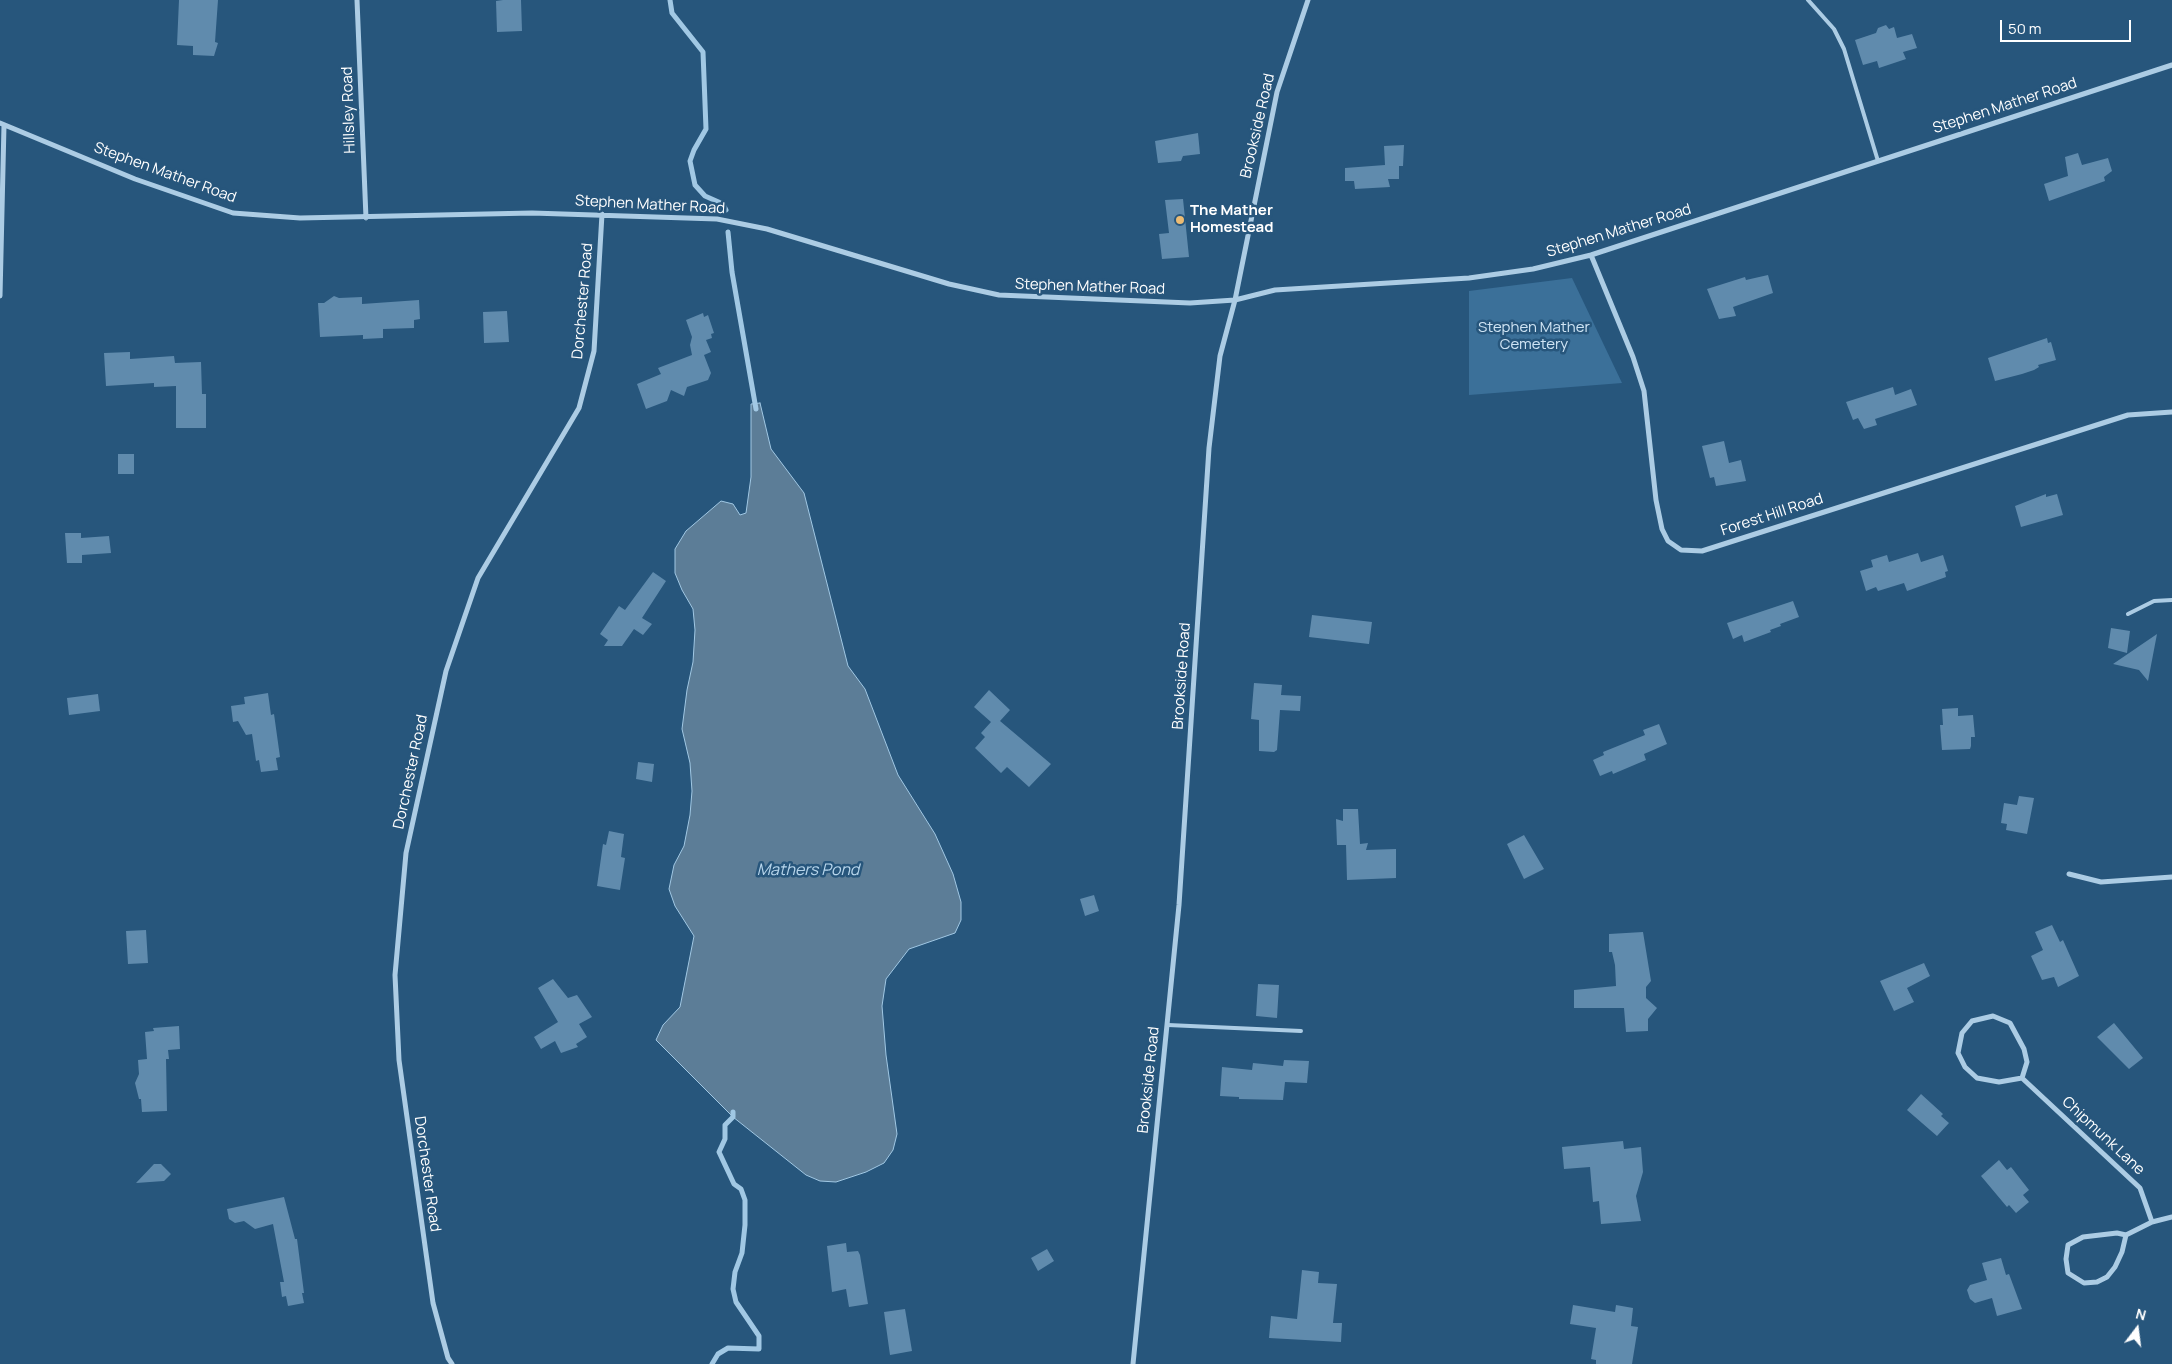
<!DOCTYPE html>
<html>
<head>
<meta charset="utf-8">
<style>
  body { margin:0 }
  #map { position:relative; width:2172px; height:1364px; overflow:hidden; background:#27567c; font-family:Manrope,sans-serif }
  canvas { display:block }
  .north { position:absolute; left:2112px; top:1304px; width:50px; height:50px; -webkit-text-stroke:4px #27567c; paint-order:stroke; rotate:15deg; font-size:14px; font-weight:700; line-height:20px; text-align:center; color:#fff }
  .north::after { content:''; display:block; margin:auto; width:18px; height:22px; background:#fff; clip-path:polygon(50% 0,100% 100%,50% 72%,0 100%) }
  .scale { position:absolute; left:2000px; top:20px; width:131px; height:22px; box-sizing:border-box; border:2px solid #fff; border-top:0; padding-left:6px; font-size:15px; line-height:18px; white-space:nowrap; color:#fff; -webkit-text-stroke:4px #27567c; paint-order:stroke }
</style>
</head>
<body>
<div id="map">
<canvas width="2172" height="1364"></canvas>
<div class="north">N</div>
<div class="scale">50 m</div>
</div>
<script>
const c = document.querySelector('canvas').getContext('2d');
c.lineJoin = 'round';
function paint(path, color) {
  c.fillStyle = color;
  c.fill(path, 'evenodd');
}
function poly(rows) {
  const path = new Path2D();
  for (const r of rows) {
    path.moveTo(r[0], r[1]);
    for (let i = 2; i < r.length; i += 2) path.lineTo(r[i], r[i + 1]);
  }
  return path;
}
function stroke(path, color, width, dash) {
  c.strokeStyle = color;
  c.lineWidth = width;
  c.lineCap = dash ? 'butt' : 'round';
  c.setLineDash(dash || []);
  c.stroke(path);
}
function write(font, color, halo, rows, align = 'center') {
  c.font = font + ' Manrope,sans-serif';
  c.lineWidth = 5;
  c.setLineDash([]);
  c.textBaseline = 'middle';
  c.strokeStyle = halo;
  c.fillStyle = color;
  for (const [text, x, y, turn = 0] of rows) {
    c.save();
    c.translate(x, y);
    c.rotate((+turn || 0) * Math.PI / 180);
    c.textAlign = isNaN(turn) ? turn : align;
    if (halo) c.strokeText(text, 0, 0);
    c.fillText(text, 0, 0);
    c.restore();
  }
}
paint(poly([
  [1572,278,1622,383,1469,395,1469,291]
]), '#3b7099');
const water = poly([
  [760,403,771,449,804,493,848,666,865,689,898,775,935,834,953,874,961,902,961,920,955,933,909,949,886,979,882,1006,886,1055,897,1134,893,1150,884,1163,866,1172,836,1182,820,1181,806,1175,733,1117,656,1040,663,1025,680,1007,694,936,675,906,669,889,674,865,684,846,690,815,692,791,690,763,682,729,687,690,693,662,695,630,693,609,682,590,675,573,675,549,686,531,721,501,733,504,740,515,746,513,751,477,751,404,760,403]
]);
paint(water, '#5c7d97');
stroke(water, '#a1c8e4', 1);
stroke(poly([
  [670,0,672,13,703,52,706,129,694,150,690,161,695,185,705,196,723,204,726,210],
  [728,232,732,272,756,409],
  [712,1364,718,1354,728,1348,759,1349,759,1336,736,1302,733,1289,735,1272,742,1253,745,1225,745,1200,741,1189,734,1184,719,1152,725,1139,725,1125,733,1117,733,1112]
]), '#a1c8e4', 5);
paint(poly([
  [179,0,218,0,215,42,218,43,214,56,193,55,193,46,177,45],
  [503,0,521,0,522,31,497,32,496,1],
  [1886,25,1889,29,1894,27,1897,38,1912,34,1917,48,1903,52,1906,59,1879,68,1877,61,1863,65,1855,40,1876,33,1878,28],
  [1198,133,1200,154,1183,156,1181,161,1158,163,1155,141],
  [1404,145,1403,166,1399,166,1399,179,1388,179,1390,187,1355,189,1354,181,1345,181,1345,168,1385,165,1384,146],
  [2078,153,2082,165,2108,158,2112,171,2104,177,2105,181,2049,201,2044,184,2068,176,2065,157],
  [1183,199,1189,257,1162,259,1159,234,1169,233,1165,200],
  [1768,275,1773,293,1733,307,1736,316,1719,319,1707,289,1745,277,1746,280],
  [334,296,339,298,362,297,362,304,419,300,420,319,414,320,414,328,383,329,383,338,363,339,363,335,320,337,318,303,324,303],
  [507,311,509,342,484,343,483,312],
  [703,313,704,317,708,315,714,333,711,334,712,338,706,340,711,352,704,355,711,373,708,380,687,387,684,396,671,390,667,401,646,409,637,384,661,374,658,368,692,355,690,345,692,337,686,320],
  [2047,338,2048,343,2051,342,2056,360,2038,365,2039,367,2034,370,2022,374,1995,381,1988,358],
  [130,352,130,359,174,356,175,363,201,362,202,394,206,394,206,428,176,428,176,386,154,387,154,383,106,386,104,353],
  [1893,387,1895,395,1911,389,1917,405,1875,419,1877,425,1864,429,1858,418,1853,420,1846,402],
  [1724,441,1729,463,1741,460,1746,481,1716,486,1714,477,1710,478,1702,446],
  [118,454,134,454,134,474,118,474],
  [2046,494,2046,497,2057,494,2063,515,2021,527,2015,506],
  [65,533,81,533,81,538,109,536,111,553,82,555,82,563,67,563],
  [1918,553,1921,562,1943,555,1948,571,1945,572,1946,577,1907,591,1904,583,1878,591,1876,587,1866,591,1860,571,1873,567,1871,560,1887,555,1889,562],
  [653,572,666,581,642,618,652,624,643,635,634,629,622,646,604,646,608,640,600,634,619,606,625,610],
  [1793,601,1799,617,1780,624,1781,626,1770,630,1771,632,1744,642,1742,635,1733,639,1727,623],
  [1312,615,1372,622,1369,644,1309,637],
  [2111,628,2130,631,2127,653,2108,648],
  [2157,634,2148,681,2139,670,2113,664],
  [1254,683,1282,685,1281,695,1301,696,1300,711,1280,710,1277,750,1274,752,1259,751,1259,720,1251,719],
  [989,690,1010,710,1000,721,1051,764,1029,787,1007,767,1001,773,975,748,985,737,981,733,991,722,974,707],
  [268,693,271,715,274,714,280,757,276,758,278,770,261,772,259,760,256,761,252,734,246,735,238,721,233,722,231,706,245,704,244,697],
  [98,694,100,711,69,715,67,698],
  [1958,708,1958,716,1973,715,1975,737,1971,737,1971,746,1970,749,1942,750,1940,725,1943,725,1942,709],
  [1659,724,1667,744,1644,754,1646,760,1613,774,1612,771,1600,776,1593,760,1604,755,1603,752,1645,735,1643,730],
  [638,762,654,764,652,782,636,779],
  [2019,796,2034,798,2027,834,2006,830,2007,824,2001,823,2004,803,2017,805],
  [1343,809,1358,809,1360,844,1368,843,1366,850,1396,849,1396,878,1347,880,1346,845,1337,845,1336,819,1343,821],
  [609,831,624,834,621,857,625,858,620,890,597,886,603,844,606,845],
  [1524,835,1544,869,1524,879,1507,844],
  [1094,895,1099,911,1085,916,1080,899],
  [2052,925,2060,942,2063,940,2079,976,2058,987,2054,977,2042,980,2031,956,2043,950,2035,932],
  [146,930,148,963,128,964,126,931],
  [1643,932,1651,981,1646,987,1646,998,1657,1008,1648,1019,1648,1031,1626,1032,1624,1008,1574,1008,1574,990,1616,986,1615,965,1612,952,1609,952,1609,934],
  [1924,963,1930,976,1907,988,1914,1002,1894,1011,1880,981],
  [553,979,568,998,577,995,592,1017,579,1024,587,1037,576,1044,578,1047,561,1053,555,1041,541,1049,534,1037,558,1022,538,988],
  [1258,984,1279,985,1277,1018,1256,1016],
  [2114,1023,2143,1058,2129,1069,2097,1037],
  [179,1026,180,1049,168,1050,169,1059,166,1059,167,1111,142,1112,141,1099,139,1099,135,1083,139,1074,138,1060,147,1059,145,1032,154,1031,153,1028],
  [1284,1060,1309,1061,1307,1083,1285,1082,1283,1100,1239,1099,1239,1097,1220,1096,1222,1067,1252,1070,1253,1063,1283,1066],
  [1921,1094,1943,1114,1941,1116,1949,1123,1937,1136,1907,1110],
  [1623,1141,1624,1149,1641,1147,1643,1172,1636,1196,1641,1221,1601,1224,1599,1201,1593,1202,1590,1167,1564,1169,1562,1147],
  [1999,1160,2007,1170,2011,1167,2029,1190,2023,1195,2029,1202,2016,1213,2009,1205,2007,1207,1981,1176],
  [154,1164,161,1164,171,1174,164,1181,136,1183],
  [284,1197,295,1239,297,1239,304,1293,302,1293,304,1303,288,1306,286,1296,282,1297,280,1282,284,1282,273,1224,255,1229,244,1221,235,1223,229,1219,227,1209],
  [846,1243,847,1252,858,1251,860,1255,868,1304,849,1307,846,1289,832,1292,827,1246],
  [1047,1249,1054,1261,1038,1271,1031,1258],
  [2001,1258,2006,1275,2009,1274,2022,1309,1997,1316,1992,1298,1975,1303,1970,1299,1967,1290,1970,1285,1987,1280,1982,1263],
  [1302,1270,1319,1272,1318,1283,1337,1284,1333,1323,1342,1323,1341,1342,1269,1338,1271,1316,1297,1319],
  [1573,1305,1615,1312,1616,1305,1633,1308,1631,1326,1638,1327,1632,1364,1596,1364,1596,1360,1591,1359,1596,1328,1570,1324],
  [905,1309,912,1351,890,1355,884,1312]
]), '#608bad');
stroke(poly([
  [1808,0,1834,29,1844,49,1878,161],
  [2128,614,2154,601,2172,600],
  [1168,1025,1301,1031]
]), '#accce4', 4);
stroke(poly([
  [357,0,366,218],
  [0,123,135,179,233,213,300,218,532,213,717,219,767,229,949,284,999,295,1190,303,1235,300,1275,290,1469,278,1533,269,1591,255,2172,65],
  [1591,255,1633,357,1644,391,1656,500,1662,529,1668,541,1681,550,1702,551,2128,415,2172,412],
  [0,296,4,125],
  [2069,874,2101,882,2172,877],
  [2022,1078,2027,1062,2024,1049,2010,1023,1993,1016,1972,1021,1962,1033,1958,1053,1965,1067,1977,1078,1999,1082,2022,1078,2140,1188,2152,1222],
  [2126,1235,2122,1252,2115,1267,2107,1277,2097,1282,2084,1283,2068,1273,2066,1259,2068,1245,2083,1237,2117,1233,2126,1235,2152,1222,2172,1217],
  [452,1364,448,1358,433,1303,399,1060,395,975,406,853,446,671,478,578,579,408,594,351,602,214],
  [1133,1364,1179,905,1209,448,1220,356,1235,300,1277,92,1308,0]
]), '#accce4', 5);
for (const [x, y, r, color] of [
  [1180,220,5,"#ecbb73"]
]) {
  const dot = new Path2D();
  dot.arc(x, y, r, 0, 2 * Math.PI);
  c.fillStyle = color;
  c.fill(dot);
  stroke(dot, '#27567c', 2);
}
write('15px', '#fff', '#27567c', [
  ["Stephen Mather Road",2005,106,-18],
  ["Hillsley Road",349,110,-92],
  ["Brookside Road",1258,126,-77],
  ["Stephen Mather Road",165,173,20],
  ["Stephen Mather Road",650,205,3],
  ["Stephen Mather Road",1619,231,-17],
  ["Stephen Mather Road",1090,287,2],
  ["Dorchester Road",583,301,-85],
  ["Forest Hill Road",1772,515,-18],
  ["Brookside Road",1182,676,-86],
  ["Dorchester Road",411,772,-78],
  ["Brookside Road",1149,1080,-84],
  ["Chipmunk Lane",2103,1136,43],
  ["Dorchester Road",427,1174,82]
]);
write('bold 15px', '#fff', '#27567c', [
  ["The Mather",1190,211],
  ["Homestead",1190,228]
], 'left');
write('15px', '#cfe4f4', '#27567c', [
  ["Stephen Mather",1534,328],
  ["Cemetery",1534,345]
]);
write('italic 16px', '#b8d6ec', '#27567c', [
  ["Mathers Pond",808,871]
]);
</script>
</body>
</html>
